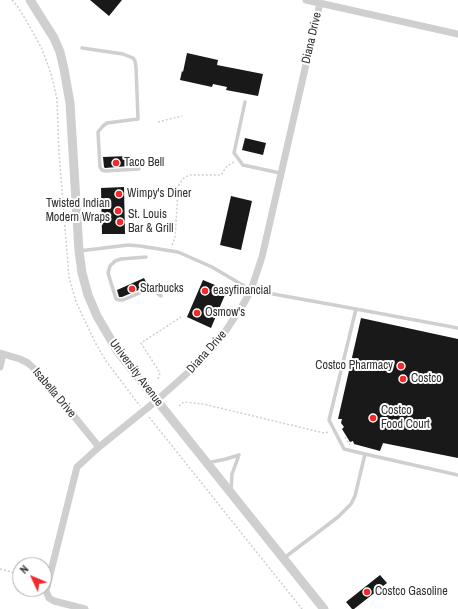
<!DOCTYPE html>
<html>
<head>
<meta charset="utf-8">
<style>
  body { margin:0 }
  #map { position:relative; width:458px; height:609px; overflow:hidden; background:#fff; font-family:"Archivo Narrow",sans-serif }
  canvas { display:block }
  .north { position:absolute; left:12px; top:557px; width:40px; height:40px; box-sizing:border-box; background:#fff; border:1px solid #adadad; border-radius:50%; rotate:314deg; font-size:11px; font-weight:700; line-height:16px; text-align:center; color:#323232 }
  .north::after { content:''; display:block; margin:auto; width:14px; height:18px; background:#f42929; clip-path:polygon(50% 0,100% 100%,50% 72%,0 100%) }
</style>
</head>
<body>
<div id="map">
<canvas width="458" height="609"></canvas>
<div class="north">N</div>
</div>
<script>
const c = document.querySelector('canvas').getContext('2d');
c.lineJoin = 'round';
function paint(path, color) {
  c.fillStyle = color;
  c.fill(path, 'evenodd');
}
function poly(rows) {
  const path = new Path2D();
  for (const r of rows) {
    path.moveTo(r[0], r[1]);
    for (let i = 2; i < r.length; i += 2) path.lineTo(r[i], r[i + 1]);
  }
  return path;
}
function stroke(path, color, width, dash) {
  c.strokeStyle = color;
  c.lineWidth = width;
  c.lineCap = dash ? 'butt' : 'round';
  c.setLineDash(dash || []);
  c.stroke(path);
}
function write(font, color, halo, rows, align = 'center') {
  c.font = font + ' "Archivo Narrow",sans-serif';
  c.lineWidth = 4;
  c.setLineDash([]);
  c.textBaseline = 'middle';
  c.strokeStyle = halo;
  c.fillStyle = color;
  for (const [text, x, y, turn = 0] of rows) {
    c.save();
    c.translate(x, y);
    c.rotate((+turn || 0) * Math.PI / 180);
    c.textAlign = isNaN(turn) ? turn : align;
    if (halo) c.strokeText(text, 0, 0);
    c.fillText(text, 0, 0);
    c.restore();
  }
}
paint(poly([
  [90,0,122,0,109,16],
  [187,53,218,60,217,65,263,74,258,96,226,90,227,87,213,84,212,87,180,80,182,71,183,72],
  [245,138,266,143,263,155,242,150],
  [128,156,129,166,105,168,104,167,103,157],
  [124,187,125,234,102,234,101,188],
  [231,196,252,201,241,250,220,245],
  [144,278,148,286,122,297,119,297,117,290],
  [203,280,227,290,211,328,187,317],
  [361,318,458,339,458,458,383,443,380,451,354,444,353,441,350,442,342,429,344,427,341,423,342,419,338,419],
  [380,575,387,583,354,609,352,609,346,602]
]), '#191919');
stroke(poly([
  [12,0,18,7,30,27,42,49,51,74,57,99,59,153,69,277,76,302,96,344,106,361,140,406],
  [158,122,182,116],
  [172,245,175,238,178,190,179,185,182,180,185,177,190,175,221,175,227,166,234,162],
  [158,379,160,373,141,343,181,317],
  [179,406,184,402,203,404,324,433,329,432],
  [149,417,302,609],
  [345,437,350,445],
  [0,569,20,574]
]), '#cfcfcf', 1.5, [2, 2]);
stroke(poly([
  [82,48,123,54,133,58,135,61,136,67,138,119,107,123,103,126,98,132,100,167,102,170,105,171,139,169],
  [245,102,234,153,243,165,280,173],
  [79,251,128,245,140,246,178,252,212,267,251,290,356,309,329,420,344,449,365,454],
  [146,257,121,259,115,261,110,266,108,273,116,299,119,300,123,300,149,289,153,290,161,296],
  [356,309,458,328],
  [207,463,226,459,239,455],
  [231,491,232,474,239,455],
  [284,558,338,517,351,504,355,496,365,454,458,475]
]), '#cfcfcf', 3.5);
stroke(poly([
  [306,0,458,34],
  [0,353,20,359,28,363,39,373,99,447],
  [0,367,3,354],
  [85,609,54,601,49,598,46,591,77,467,99,447,156,401,202,360,219,341,244,303,251,290,262,257,320,3]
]), '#cfcfcf', 7);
stroke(poly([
  [30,0,54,38,60,52,64,69,70,103,79,251,82,273,88,295,97,316,118,352,324,609]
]), '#cfcfcf', 9);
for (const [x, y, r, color] of [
  [116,163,4,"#f42929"],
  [119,194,4,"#f42929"],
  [118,211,4,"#f42929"],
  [120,222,4,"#f42929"],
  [132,289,4,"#f42929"],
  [205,291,4,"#f42929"],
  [197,313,4,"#f42929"],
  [401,366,4,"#f42929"],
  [403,379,4,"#f42929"],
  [373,418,4,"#f42929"],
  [367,592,4,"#f42929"]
]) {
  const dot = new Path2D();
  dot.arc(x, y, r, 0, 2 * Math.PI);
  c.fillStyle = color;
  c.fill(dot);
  stroke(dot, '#fff', 1.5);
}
write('12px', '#323232', '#fff', [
  ["Diana Drive",312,38,-77],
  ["Diana Drive",207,352,-48],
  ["University Avenue",136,373,53],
  ["Isabella Drive",54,393,50]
]);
write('12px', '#323232', '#fff', [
  ["Taco Bell",124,163],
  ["Wimpy's Diner",127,194],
  ["Twisted Indian",110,204,"right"],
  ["Modern Wraps",110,218,"right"],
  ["St. Louis",128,215],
  ["Bar & Grill",128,229],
  ["Starbucks",140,289],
  ["easyfinancial",213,291],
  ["Osmow's",205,313],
  ["Costco Pharmacy",393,366,"right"],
  ["Costco",411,379],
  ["Costco",381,411],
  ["Food Court",381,425],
  ["Costco Gasoline",375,592]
], 'left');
</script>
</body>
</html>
